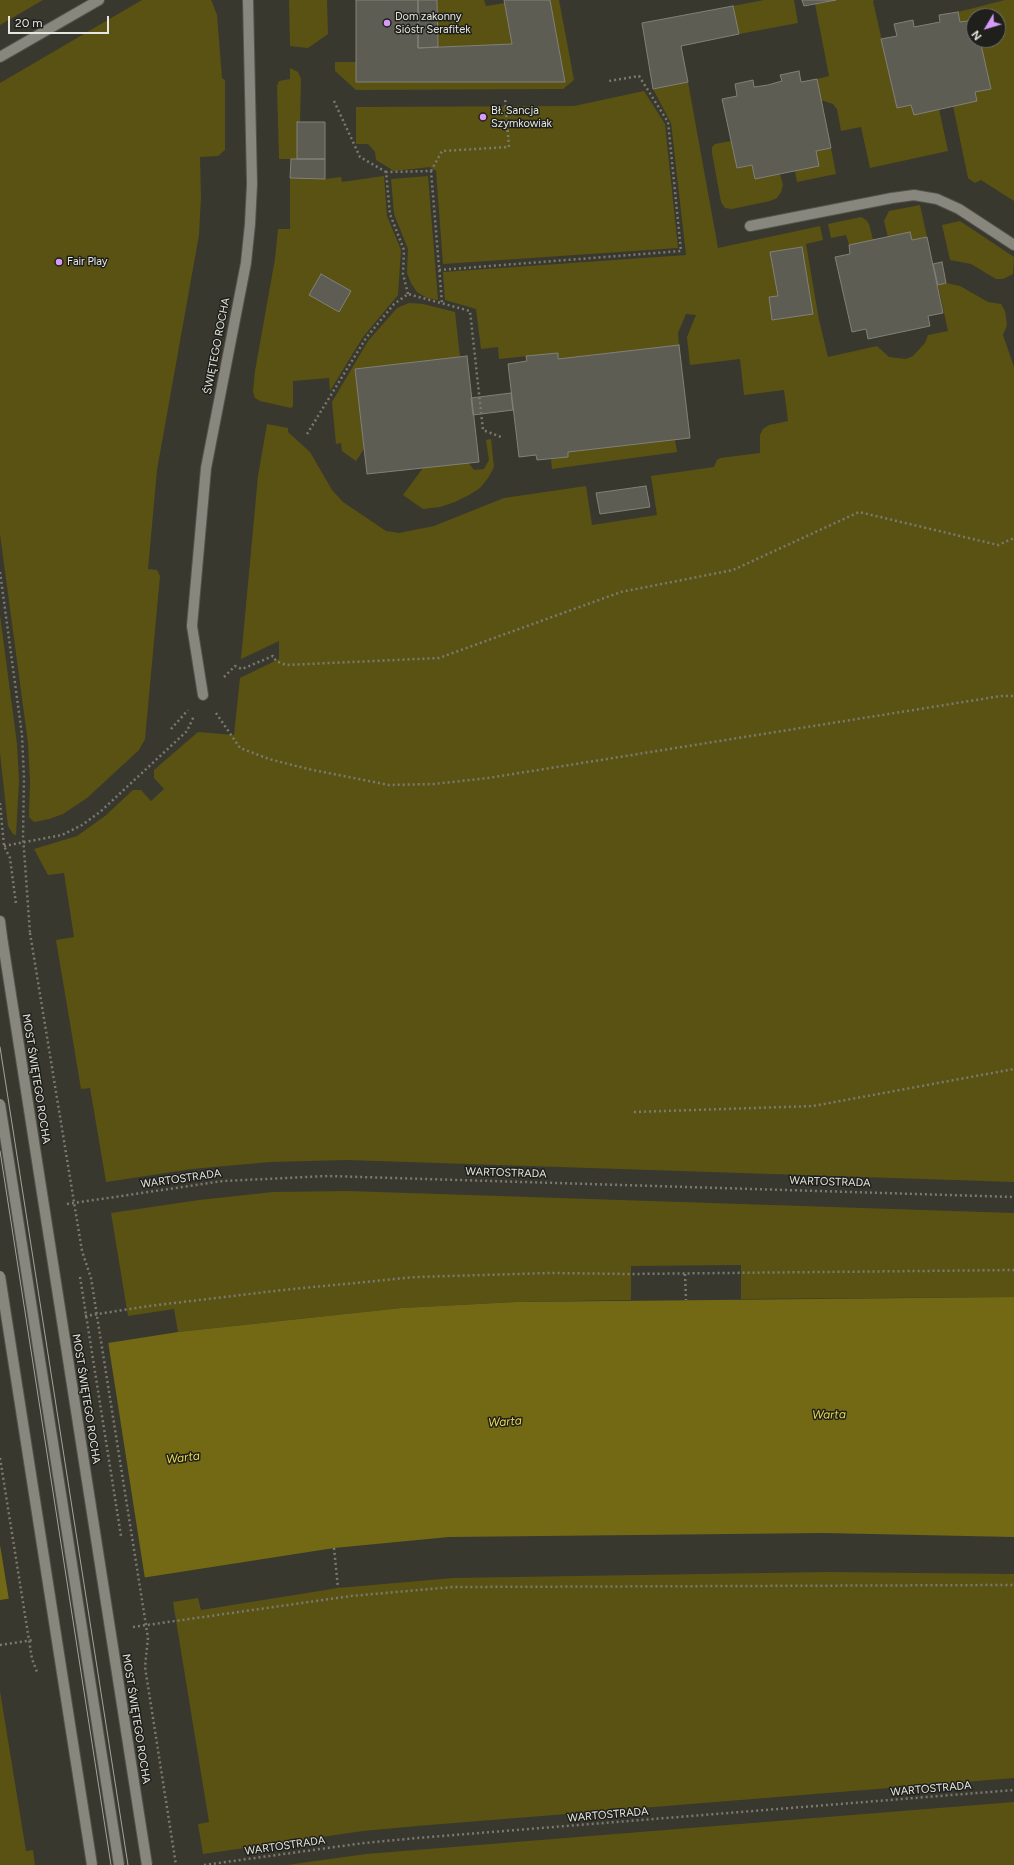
<!DOCTYPE html>
<html>
<head>
<meta charset="utf-8">
<style>
  body { margin:0 }
  #map { position:relative; width:1014px; height:1865px; overflow:hidden; background:#38382f; font-family:Figtree,sans-serif }
  canvas { display:block }
  .north { position:absolute; left:966px; top:8px; width:40px; height:40px; box-sizing:border-box; background:#1f1f1b; border:1px solid #6f6f6a; border-radius:50%; rotate:232deg; font-size:11px; font-weight:700; line-height:16px; text-align:center; color:#e7e7e1 }
  .north::after { content:''; display:block; margin:auto; width:14px; height:18px; background:#d69bf9; clip-path:polygon(50% 0,100% 100%,50% 72%,0 100%) }
  .scale { position:absolute; left:8px; top:16px; width:101px; height:18px; box-sizing:border-box; border:2px solid #e7e7e1; border-top:0; padding-left:5px; font-size:12px; line-height:14px; white-space:nowrap; color:#e7e7e1; -webkit-text-stroke:3px #1f1f1b; paint-order:stroke }
</style>
</head>
<body>
<div id="map">
<canvas width="1014" height="1865"></canvas>
<div class="north">N</div>
<div class="scale">20 m</div>
</div>
<script>
const c = document.querySelector('canvas').getContext('2d');
c.lineJoin = 'round';
function paint(path, color) {
  c.fillStyle = color;
  c.fill(path, 'evenodd');
}
function poly(rows) {
  const path = new Path2D();
  for (const r of rows) {
    path.moveTo(r[0], r[1]);
    for (let i = 2; i < r.length; i += 2) path.lineTo(r[i], r[i + 1]);
  }
  return path;
}
function stroke(path, color, width, dash) {
  c.strokeStyle = color;
  c.lineWidth = width;
  c.lineCap = dash ? 'butt' : 'round';
  c.setLineDash(dash || []);
  c.stroke(path);
}
function write(font, color, halo, rows, align = 'center') {
  c.font = font + ' Figtree,sans-serif';
  c.lineWidth = 3;
  c.setLineDash([]);
  c.textBaseline = 'middle';
  c.strokeStyle = halo;
  c.fillStyle = color;
  for (const [text, x, y, turn = 0] of rows) {
    c.save();
    c.translate(x, y);
    c.rotate((+turn || 0) * Math.PI / 180);
    c.textAlign = isNaN(turn) ? turn : align;
    if (halo) c.strokeText(text, 0, 0);
    c.fillText(text, 0, 0);
    c.restore();
  }
}
paint(poly([
  [0,0,43,0,0,25],
  [142,0,211,0,212,2,217,15,222,78,225,80,225,150,218,156,200,157,201,197,199,235,157,470,148,569,157,570,160,576,145,739,139,750,87,798,63,814,49,819,34,822,29,817,30,781,28,743,0,534,0,83],
  [289,0,327,0,328,34,308,48,290,46],
  [437,0,484,0,486,6,505,3,512,44,438,47],
  [550,0,559,0,574,80,563,89,356,90,335,71,335,62,356,62,356,82,565,81],
  [764,0,794,0,798,23,739,34,733,6],
  [836,0,875,0,873,1,897,108,911,105,939,109,948,151,870,168,861,127,841,131,837,109,833,104,821,100,817,79,829,76,815,4],
  [1005,0,1014,0,1014,201,981,180,975,183,968,178,953,106,975,92,991,88,980,40,998,40,998,16,974,16,974,20,960,22,958,12],
  [290,68,298,72,301,79,300,122,297,122,297,159,279,159,277,86,279,81,290,79],
  [688,82,718,248,820,226,823,240,806,244,819,320,828,357,877,346,889,357,906,359,913,356,925,343,928,335,948,331,938,285,946,283,960,286,988,302,1001,304,1005,311,1007,325,1003,335,1014,367,1014,1182,347,1160,270,1162,192,1169,106,1182,90,1088,81,1089,56,940,74,937,64,873,48,875,34,849,77,836,105,816,133,790,141,790,151,801,164,789,154,778,154,770,198,732,234,735,240,678,279,659,279,641,241,659,258,476,267,424,288,428,288,432,310,452,332,490,343,502,386,531,399,533,434,526,504,498,586,486,592,525,657,515,651,476,714,467,717,460,720,458,760,453,760,435,763,429,769,425,788,421,784,390,744,395,740,359,690,365,687,337,696,315,686,314,678,333,679,345,558,359,558,353,499,359,498,347,481,349,476,309,445,300,443,272,686,255,671,123,653,89],
  [644,91,665,124,678,248,443,264,436,171,430,167,394,171,376,160,375,152,368,144,356,144,356,107,574,106],
  [731,141,737,168,752,165,755,179,780,174,783,185,781,192,777,198,770,201,732,209,725,208,721,202,712,153,712,147,715,144],
  [831,148,836,174,797,182,795,171,816,151],
  [384,176,387,216,401,250,398,295,363,337,330,391,329,378,293,381,293,406,291,408,260,401,255,398,253,392,255,371,275,259,278,229,290,229,290,178,325,179,341,177,342,182],
  [428,176,438,300,427,298,417,292,411,283,407,273,408,249,394,214,391,179],
  [920,205,927,237,912,240,888,237,884,221,889,211],
  [861,217,866,220,869,224,873,240,849,245,846,235,831,238,828,224],
  [960,221,1014,257,1013,274,1003,279,996,279,971,264,950,260,942,225],
  [409,303,423,304,455,312,460,357,355,369,364,449,356,461,342,451,341,443,336,444,332,402,368,341,397,308],
  [491,439,494,467,488,478,480,488,469,495,455,502,440,507,423,509,403,495,423,468,468,462,474,470,484,469,489,460,486,440],
  [675,440,677,452,552,469,551,459,568,457,568,452],
  [0,615,17,744,19,781,16,835,13,834,8,826,0,753],
  [348,1191,1014,1213,1014,1297,741,1299,741,1265,631,1266,631,1300,516,1302,402,1308,178,1332,174,1309,128,1316,111,1213,199,1200,273,1192],
  [827,1572,1014,1574,1014,1778,417,1826,363,1831,203,1854,198,1824,209,1822,173,1602,198,1598,201,1610,338,1588,453,1578],
  [0,1691,26,1851,33,1850,35,1865,0,1865],
  [1014,1802,1014,1865,287,1865,366,1854]
]), '#5a5212');
paint(poly([
  [1014,1297,1014,1537,824,1533,449,1537,334,1548,0,1600,0,1360,178,1332,402,1308,516,1302]
]), '#736914');
paint(poly([
  [108,1341,145,1579,9,1600,0,1545,0,1358]
]), '#38382f');
const building = poly([
  [356,0,418,0,418,48,512,44,504,0,550,0,565,82,356,82,356,0],
  [418,0,437,0,438,47,418,48,418,0],
  [802,0,836,0,804,6,802,0],
  [733,6,739,34,681,46,688,82,653,89,642,23,733,6],
  [958,12,960,22,974,20,974,40,980,40,991,89,975,92,977,101,914,115,911,105,897,108,881,39,897,36,894,24,913,20,914,27,940,22,939,15,958,12],
  [799,71,801,82,817,79,831,148,816,151,819,166,755,179,752,165,737,168,722,99,737,96,735,84,753,80,754,87,768,85,782,81,780,75,799,71],
  [297,122,325,122,325,159,297,159,297,122],
  [291,159,325,159,325,179,290,178,291,159],
  [910,232,912,240,927,237,943,313,928,316,930,326,868,339,866,329,852,332,835,257,850,254,849,245,910,232],
  [802,247,813,314,772,320,769,297,778,296,770,252,802,247],
  [942,262,946,283,938,285,933,264,942,262],
  [321,274,351,291,339,312,309,295,321,274],
  [679,345,690,438,568,452,568,457,537,460,536,455,519,457,508,364,527,361,526,356,558,353,558,359,679,345],
  [467,356,479,462,367,474,355,369,467,356],
  [511,393,513,410,473,415,471,398,511,393],
  [646,486,650,507,600,514,596,493,646,486]
]);
paint(building, '#5e5d54');
stroke(building, '#828178', 1);
const street = poly([
  [0,57,99,0],
  [750,226,892,198,914,195,937,199,959,209,1014,245],
  [203,695,192,626,206,468,246,263,250,224,252,184,248,0]
]);
const secondary = poly([
  [0,921,2,937]
]);
stroke(street, '#54534c', 12);
stroke(secondary, '#54534c', 12);
stroke(poly([
  [334,101,360,157,386,172],
  [431,171,442,151,509,147,505,98],
  [439,270,681,251,668,122,639,76,609,81],
  [408,294,403,274,404,250,390,214,386,172,431,171,442,303],
  [307,434,366,338,394,304,408,294,470,311,483,430,501,437],
  [0,572,22,735,24,778,23,836,30,933],
  [224,677,235,666,242,669,273,656,276,661,286,665,439,658,621,592,733,570,859,512,998,545,1014,538],
  [216,713,240,748,269,759,308,769,389,785,434,784,488,778,1001,696,1014,696],
  [171,729,188,710],
  [0,803,4,846,10,858,16,904],
  [4,846,62,835,82,825,100,812,187,731,194,716],
  [634,1112,813,1106,1014,1069],
  [67,1204,223,1181,328,1176,1014,1197],
  [685,1274,686,1300],
  [85,1316,149,1306,283,1290,416,1277,550,1273,630,1274,1014,1270],
  [334,1548,338,1588],
  [133,1627,351,1596,453,1587,1014,1585],
  [0,1645,33,1640],
  [204,1865,364,1843,417,1838,1014,1790]
]), '#7a7a72', 2.5, [2, 3]);
stroke(street, '#88877d', 10);
stroke(secondary, '#88877d', 10);
stroke(poly([
  [0,1047,128,1865],
  [0,1151,111,1865]
]), '#a4a49d', 1);
const laneBridge = poly([
  [0,1104,119,1865]
]);
const streetBridge = poly([
  [0,1276,92,1865]
]);
const secondaryBridge = poly([
  [2,937,147,1865]
]);
stroke(laneBridge, '#54534c', 12, []);
stroke(streetBridge, '#54534c', 12, []);
stroke(secondaryBridge, '#54534c', 12, []);
stroke(poly([
  [30,933,82,1251,91,1278,148,1638,145,1667,176,1865],
  [80,1277,121,1536],
  [0,1458,32,1659,37,1672]
]), '#7a7a72', 2.5, [2, 3]);
stroke(laneBridge, '#88877d', 10);
stroke(streetBridge, '#88877d', 10);
stroke(secondaryBridge, '#88877d', 10);
for (const [x, y, r, color] of [
  [387,23,4,"#d69bf9"],
  [483,117,4,"#d69bf9"],
  [59,262,4,"#d69bf9"]
]) {
  const dot = new Path2D();
  dot.arc(x, y, r, 0, 2 * Math.PI);
  c.fillStyle = color;
  c.fill(dot);
  stroke(dot, '#1f1f1b', 1.5);
}
write('11px', '#e7e7e1', '#1f1f1b', [
  ["Dom zakonny",395,17],
  ["Sióstr Serafitek",395,30],
  ["Bł. Sancja",491,111],
  ["Szymkowiak",491,124],
  ["Fair Play",67,262]
], 'left');
write('11px', '#e7e7e1', '#1f1f1b', [
  ["ŚWIĘTEGO ROCHA",217,346,-79],
  ["MOST ŚWIĘTEGO ROCHA",36,1079,81],
  ["WARTOSTRADA",506,1173,2],
  ["WARTOSTRADA",181,1179,-8],
  ["WARTOSTRADA",830,1182,2],
  ["MOST ŚWIĘTEGO ROCHA",86,1399,81],
  ["MOST ŚWIĘTEGO ROCHA",136,1719,81],
  ["WARTOSTRADA",931,1789,-5],
  ["WARTOSTRADA",608,1815,-5],
  ["WARTOSTRADA",285,1846,-8]
]);
write('italic 12px', '#ebda4f', '#1f1f1b', [
  ["Warta",829,1415,-1],
  ["Warta",505,1422,-4],
  ["Warta",183,1458,-7]
]);
</script>
</body>
</html>
